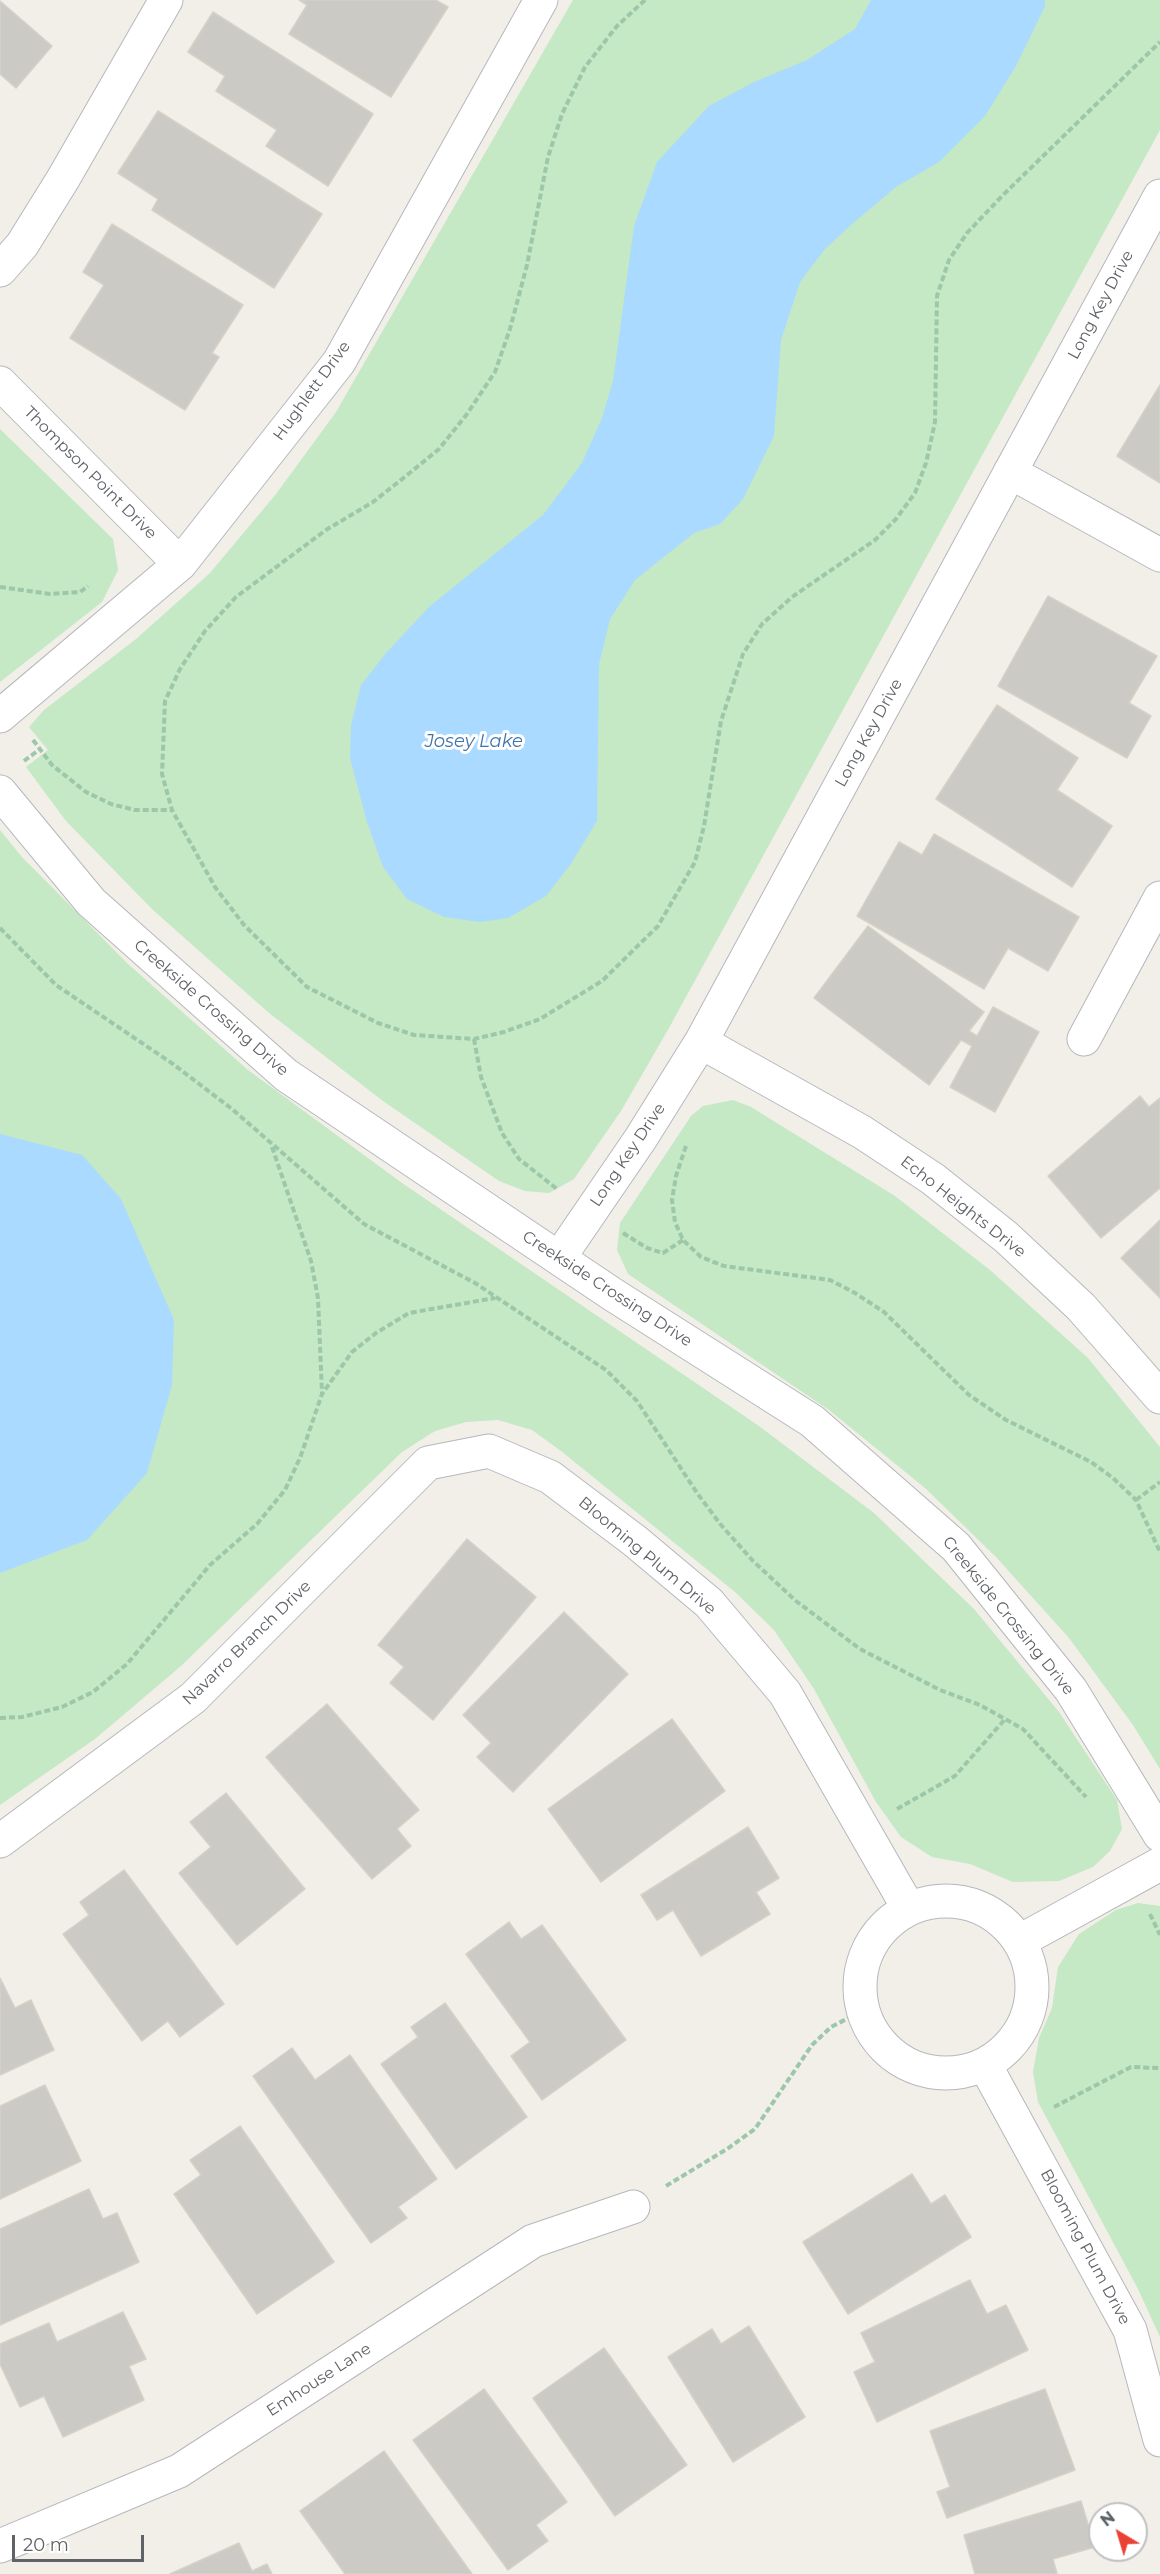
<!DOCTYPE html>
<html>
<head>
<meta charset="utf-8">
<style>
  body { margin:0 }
  #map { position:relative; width:1160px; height:2574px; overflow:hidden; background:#f1efe8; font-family:Montserrat,sans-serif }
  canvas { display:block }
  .north { position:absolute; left:1088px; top:2502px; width:60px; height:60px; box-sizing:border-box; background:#fff; border:2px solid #bfc1c3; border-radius:50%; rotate:322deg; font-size:16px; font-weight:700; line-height:24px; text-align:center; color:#5f6368 }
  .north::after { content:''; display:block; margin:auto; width:21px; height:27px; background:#ea4335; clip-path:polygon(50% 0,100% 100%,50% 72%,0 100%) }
  .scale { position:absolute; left:12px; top:2535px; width:132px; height:27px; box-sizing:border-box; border:3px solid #5f6368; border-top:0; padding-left:8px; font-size:18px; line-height:21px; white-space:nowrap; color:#5f6368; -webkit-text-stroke:4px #fff; paint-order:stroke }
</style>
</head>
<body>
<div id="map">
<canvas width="1160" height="2574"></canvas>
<div class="north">N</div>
<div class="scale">20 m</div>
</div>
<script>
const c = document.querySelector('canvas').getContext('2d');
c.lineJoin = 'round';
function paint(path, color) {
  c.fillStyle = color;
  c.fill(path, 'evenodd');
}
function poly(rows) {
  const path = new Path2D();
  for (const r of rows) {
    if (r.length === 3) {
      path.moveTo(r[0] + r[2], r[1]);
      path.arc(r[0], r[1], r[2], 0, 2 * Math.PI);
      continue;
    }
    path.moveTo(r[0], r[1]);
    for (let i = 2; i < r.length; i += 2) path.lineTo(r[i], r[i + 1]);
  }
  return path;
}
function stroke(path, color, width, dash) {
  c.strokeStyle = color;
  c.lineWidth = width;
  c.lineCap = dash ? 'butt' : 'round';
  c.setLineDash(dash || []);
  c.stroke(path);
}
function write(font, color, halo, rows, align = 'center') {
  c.font = font + ' Montserrat,sans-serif';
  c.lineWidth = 6;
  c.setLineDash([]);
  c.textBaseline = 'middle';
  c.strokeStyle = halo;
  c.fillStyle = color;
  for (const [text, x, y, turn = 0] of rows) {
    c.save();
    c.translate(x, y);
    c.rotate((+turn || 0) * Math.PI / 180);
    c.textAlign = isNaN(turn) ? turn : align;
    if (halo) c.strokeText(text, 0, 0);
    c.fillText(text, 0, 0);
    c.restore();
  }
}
paint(poly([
  [573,0,1160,0,1160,130,669,1028,621,1111,574,1179,549,1193,525,1191,499,1181,383,1101,269,1013,153,910,66,821,26,767,48,750,29,727,44,710,136,639,210,573,276,494,336,412],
  [0,429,113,539,118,570,102,602,0,682],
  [0,830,22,857,128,964,248,1070,402,1183,759,1426,874,1513,974,1609,1059,1712,1117,1800,1122,1829,1110,1851,1093,1867,1059,1881,1013,1882,970,1864,932,1857,901,1837,876,1802,814,1689,774,1630,735,1592,561,1451,532,1430,498,1420,466,1422,435,1431,402,1452,181,1666,95,1739,0,1805],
  [733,1100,751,1107,895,1196,990,1270,1088,1358,1160,1447,1160,1769,1133,1725,1069,1638,996,1557,925,1488,829,1410,628,1274,617,1250,620,1223,691,1116,703,1106],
  [1138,1903,1160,1906,1160,2337,1138,2289,1038,2102,1033,2072,1039,2038,1052,2008,1058,1967,1079,1934,1116,1910]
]), '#c5e8c5');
paint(poly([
  [871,0,1045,0,1045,6,1016,66,985,116,939,162,896,187,852,224,825,249,800,282,781,340,774,436,743,499,720,524,694,533,635,580,610,619,599,664,597,821,570,865,546,896,508,918,480,922,444,917,407,899,383,867,367,822,350,758,351,725,361,685,387,652,429,607,543,515,582,463,602,418,613,381,634,226,657,162,709,106,754,82,807,60,855,29],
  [0,1134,82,1155,121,1199,174,1320,172,1385,147,1473,87,1540,0,1573]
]), '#aadaff');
const building = poly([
  [299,0,436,0,448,7,391,97,289,34,307,5,299,0],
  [0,1,52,46,16,88,0,74,0,1],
  [213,12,373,114,328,186,266,146,277,130,216,91,225,76,188,52,213,12],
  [158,111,322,214,274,288,152,210,158,199,118,173,158,111],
  [112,224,243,305,212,353,219,357,185,410,70,338,104,285,83,272,112,224],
  [1160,385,1160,483,1117,456,1160,385],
  [1048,596,1157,656,1129,703,1151,716,1127,758,998,686,1048,596],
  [997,705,1078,758,1057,790,1112,826,1072,887,936,799,997,705],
  [934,834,1079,917,1048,971,1008,948,984,989,857,916,899,842,922,855,934,834],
  [868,926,984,1012,969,1031,977,1036,993,1007,1039,1032,995,1112,950,1087,972,1046,961,1040,929,1085,814,998,868,926],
  [1140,1096,1149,1107,1160,1098,1160,1188,1101,1238,1048,1176,1140,1096],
  [1160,1220,1160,1298,1121,1258,1160,1220],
  [467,1539,536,1597,433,1720,390,1683,404,1667,378,1645,467,1539],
  [564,1612,628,1674,513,1792,477,1757,491,1743,463,1715,564,1612],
  [327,1704,419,1810,397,1829,411,1846,372,1879,266,1757,327,1704],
  [672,1719,725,1791,601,1882,548,1809,672,1719],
  [226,1793,305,1889,237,1945,179,1873,211,1847,190,1822,226,1793],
  [748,1827,779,1878,756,1892,770,1914,701,1956,673,1910,657,1920,641,1895,748,1827],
  [124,1870,224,2004,180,2037,168,2021,142,2041,63,1934,89,1915,80,1902,124,1870],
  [509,1922,521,1939,542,1925,626,2040,542,2100,511,2056,530,2042,466,1954,509,1922],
  [0,1978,15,2008,31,2000,54,2050,0,2075,0,1978],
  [445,2003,527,2117,456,2169,381,2064,418,2037,411,2027,445,2003],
  [292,2048,315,2080,350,2055,437,2179,398,2207,407,2218,371,2243,253,2076,292,2048],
  [45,2085,81,2161,0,2199,0,2106,45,2085],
  [240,2126,334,2262,257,2314,174,2194,201,2175,190,2160,240,2126],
  [912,2174,931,2204,945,2195,971,2237,848,2314,803,2242,912,2174],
  [89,2189,103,2219,117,2213,139,2262,0,2325,0,2229,89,2189],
  [970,2280,987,2314,1006,2305,1028,2350,877,2422,854,2372,875,2362,861,2333,970,2280],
  [123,2312,146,2359,129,2366,144,2400,63,2437,44,2396,20,2407,0,2364,0,2344,49,2323,57,2342,123,2312],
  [749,2326,805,2417,733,2462,668,2357,712,2329,721,2344,749,2326],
  [604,2348,687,2465,615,2516,533,2398,604,2348],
  [484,2389,567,2502,536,2525,548,2541,508,2570,413,2440,484,2389],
  [1045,2389,1075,2470,947,2518,937,2492,950,2487,930,2431,1045,2389],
  [384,2451,472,2574,345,2574,300,2511,384,2451],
  [1081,2501,1095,2547,1053,2559,1057,2574,975,2574,964,2535,1081,2501],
  [239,2543,252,2571,267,2564,272,2574,170,2574,239,2543]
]);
paint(building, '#cccac5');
stroke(building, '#d6d1c6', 1.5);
const minor = poly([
  [0,270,22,245,63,179,166,0],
  [0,383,180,564],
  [1010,472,1160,555],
  [0,716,180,564,339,362,541,0],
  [0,792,91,902,286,1075,612,1294,812,1421,956,1547,1071,1690,1160,1835],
  [1084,1039,1160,898],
  [701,1042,862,1132,933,1179,1006,1237,1081,1307,1160,1397],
  [559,1258,641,1138,701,1042,1160,196],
  [0,1841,193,1698,428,1463,489,1451,550,1477,635,1541,709,1603,785,1693,909,1909],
  [946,1987,86],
  [1020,1941,1160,1864],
  [985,2065,1130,2330,1160,2440],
  [0,2546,179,2471,533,2241,633,2207]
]);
stroke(minor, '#b5b8bc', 35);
stroke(poly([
  [645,0,617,26,585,67,562,114,548,157,527,265,510,329,495,372,467,414,439,449,406,476,373,502,326,530,236,597,205,631,180,669,165,701,162,774,172,810,215,887,244,925,307,987,378,1023,414,1035,474,1039,504,1032,540,1019,602,981,658,926,695,862,704,826,721,721,743,654,762,624,792,597,875,540,896,519,915,493,926,463,935,422,937,296,949,260,967,233,1002,196,1160,42],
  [0,587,50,594,80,592,88,586],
  [33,740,52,765,86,792,111,804,135,810,172,810],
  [24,761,40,749],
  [0,928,56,985,173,1064,232,1109,364,1224,475,1283,606,1370,637,1401,697,1493,721,1525,753,1561,796,1601,860,1649,940,1690,980,1705,1023,1729,1086,1797],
  [474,1039,481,1077,502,1133,519,1159,557,1189],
  [686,1146,676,1176,672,1200,675,1222,683,1240,701,1257,724,1266,830,1280,855,1293,884,1312,969,1395,1006,1420,1091,1462,1113,1478,1136,1500,1160,1552],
  [272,1147,311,1261,318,1298,322,1393],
  [623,1233,647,1248,663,1253,683,1240],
  [1136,1500,1160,1482],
  [0,1718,22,1717,62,1707,93,1692,127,1664,210,1565,257,1524,285,1490,300,1458,322,1394,352,1352,376,1333,409,1313,495,1298],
  [897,1809,955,1776,1006,1718],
  [1150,1914,1160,1935],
  [1054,2107,1131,2067,1160,2068],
  [666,2186,727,2149,755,2129,812,2045,831,2027,864,2010]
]), '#9cc7a9', 4, [6, 3]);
stroke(minor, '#fff', 33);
write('16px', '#5f6368', '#fff', [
  ["Long Key Drive",1101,305,-62],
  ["Hughlett Drive",312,391,-54],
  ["Thompson Point Drive",90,473,45],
  ["Long Key Drive",869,733,-61],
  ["Creekside Crossing Drive",211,1008,41],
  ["Long Key Drive",628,1155,-56],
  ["Echo Heights Drive",963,1207,38],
  ["Creekside Crossing Drive",607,1289,33],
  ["Blooming Plum Drive",647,1556,40],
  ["Creekside Crossing Drive",1008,1616,51],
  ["Navarro Branch Drive",247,1643,-44],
  ["Blooming Plum Drive",1085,2247,62],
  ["Emhouse Lane",319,2380,-33]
]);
write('italic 18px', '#4174aa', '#fff', [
  ["Josey Lake",474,742]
]);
</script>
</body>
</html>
